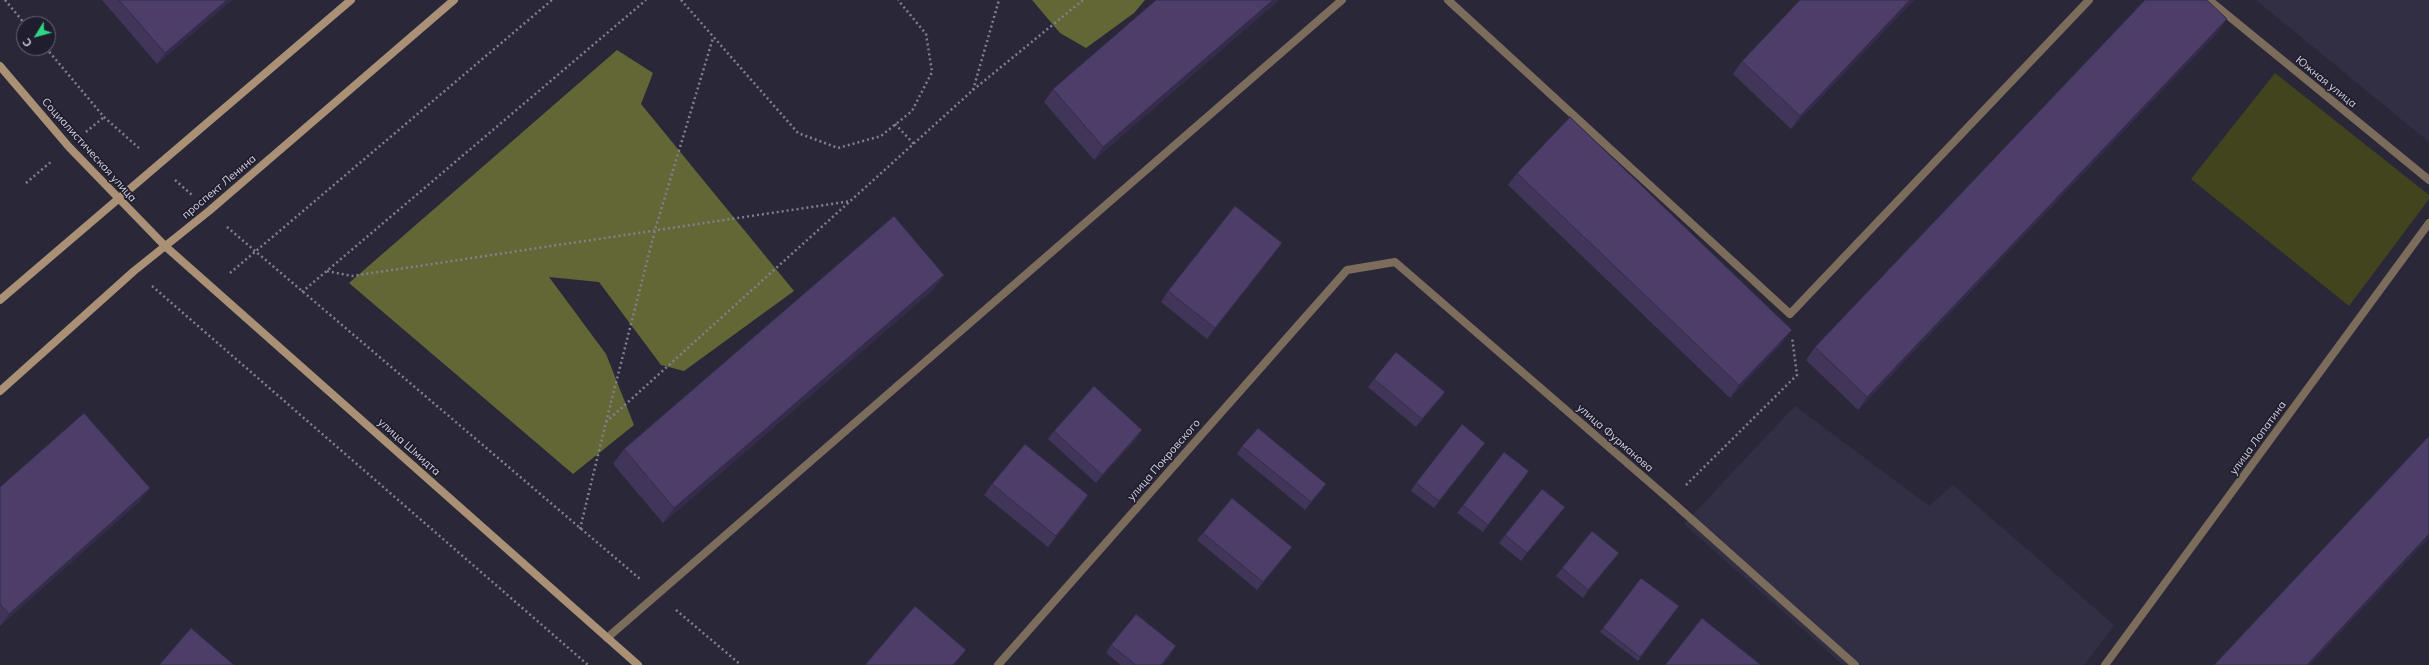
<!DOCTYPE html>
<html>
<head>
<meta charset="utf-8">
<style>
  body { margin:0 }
  #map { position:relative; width:2429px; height:665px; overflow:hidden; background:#2a2838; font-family:Mulish,sans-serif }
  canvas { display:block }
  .north { position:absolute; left:16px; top:16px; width:40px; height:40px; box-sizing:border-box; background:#201e2e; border:1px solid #686674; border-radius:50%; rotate:233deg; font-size:11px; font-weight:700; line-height:16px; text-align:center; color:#d4d3de }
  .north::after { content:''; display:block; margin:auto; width:14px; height:18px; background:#2dd884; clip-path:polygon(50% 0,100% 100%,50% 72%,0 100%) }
</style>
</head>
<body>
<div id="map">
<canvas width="2429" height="665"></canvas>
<div class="north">С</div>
</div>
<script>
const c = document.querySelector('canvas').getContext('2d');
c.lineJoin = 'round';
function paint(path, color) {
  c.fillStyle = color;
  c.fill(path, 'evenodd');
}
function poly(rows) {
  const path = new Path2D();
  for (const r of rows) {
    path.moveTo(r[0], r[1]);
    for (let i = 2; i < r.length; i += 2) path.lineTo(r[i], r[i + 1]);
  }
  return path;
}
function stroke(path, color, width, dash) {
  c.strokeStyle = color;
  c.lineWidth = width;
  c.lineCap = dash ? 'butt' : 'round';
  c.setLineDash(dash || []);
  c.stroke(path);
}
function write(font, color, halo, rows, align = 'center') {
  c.font = font + ' Mulish,sans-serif';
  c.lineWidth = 3.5;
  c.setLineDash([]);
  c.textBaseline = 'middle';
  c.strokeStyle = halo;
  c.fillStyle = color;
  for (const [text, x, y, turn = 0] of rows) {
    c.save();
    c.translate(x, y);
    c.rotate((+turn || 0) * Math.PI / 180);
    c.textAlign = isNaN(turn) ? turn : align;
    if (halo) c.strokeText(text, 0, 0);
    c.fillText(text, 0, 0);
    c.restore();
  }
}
paint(poly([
  [2256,0,2429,0,2429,142],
  [1795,406,1929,506,1953,485,2114,625,2084,665,1843,665,1684,524]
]), '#322f45');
paint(poly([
  [2275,73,2429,195,2429,199,2349,306,2191,179]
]), '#41441c');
paint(poly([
  [1032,0,1145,0,1134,13,1086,48,1060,33],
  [617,50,653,73,641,104,794,291,684,371,661,365,599,282,549,277,606,354,634,425,573,474,349,283]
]), '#636735');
stroke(poly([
  [5,0,25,24],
  [681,0,798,133,838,148,881,136,912,111,932,72,926,34,898,0],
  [46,48,104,117,141,150],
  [973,90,1083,0],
  [895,124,914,144],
  [86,132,104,117],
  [175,180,192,195],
  [26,183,52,161],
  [227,227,640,579],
  [327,271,352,276,851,201],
  [230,273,552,0],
  [152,286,588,665],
  [302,292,646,0],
  [606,422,655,230,713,38],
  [1686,485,1797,375,1792,337],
  [580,529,606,422,973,90,999,0],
  [676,610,741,665]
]), '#82808e', 2.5, [2, 3]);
stroke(poly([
  [1448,0,1790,314,2089,0],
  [607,638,1342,0]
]), '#7c6c5b', 8);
stroke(poly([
  [2209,0,2429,180],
  [998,665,1347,270,1395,262,1670,500,1855,665],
  [2105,665,2429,223]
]), '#7c6c5b', 8);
stroke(poly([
  [0,66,69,147,165,246,638,665],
  [0,300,351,0],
  [0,391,134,271,209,211,454,0]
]), '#aa9075', 8);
paint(poly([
  [102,0,232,0,157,64],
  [1279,0,1094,160,1044,102,1053,89],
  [1914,0,1791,129,1733,74,1742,61],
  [2218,32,1858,410,1806,360,1815,347],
  [1517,173,1783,342,1730,398,1508,185],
  [1274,254,1207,339,1161,302,1168,291],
  [944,275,933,290,663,523,613,464,624,449],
  [1374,379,1445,392,1439,400,1416,427,1368,387],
  [1054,431,1137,438,1096,483,1048,439],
  [1485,443,1480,450,1434,508,1411,491,1416,483],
  [1242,446,1326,484,1320,492,1305,510,1237,454],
  [1523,479,1483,532,1457,513,1463,505],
  [992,484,1088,495,1081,506,1048,547,984,495],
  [0,487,141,500,0,626],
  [1565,507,1559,515,1521,561,1499,543,1505,535],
  [1203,533,1286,555,1257,590,1197,540],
  [1619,553,1613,560,1583,598,1556,576,1562,568],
  [1641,578,1679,606,1638,661,1600,632],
  [1111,645,1171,654,1162,665,1121,665,1106,653]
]), '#41355a');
paint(poly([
  [227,0,232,0,157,64,165,53],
  [1273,0,1279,0,1094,160,1103,147],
  [1910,0,1914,0,1791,129,1800,116],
  [2227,19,2218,32,1858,410,1867,397],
  [1282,243,1274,254,1207,339,1215,328],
  [944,275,933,290,663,523,674,508],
  [1792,330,1783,342,1730,398,1739,385],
  [1445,392,1439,400,1416,427,1422,419],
  [1142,430,1137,438,1096,483,1102,475],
  [1485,443,1480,450,1434,508,1439,501],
  [1326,484,1320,492,1305,510,1311,502],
  [150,488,141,500,0,626,9,614],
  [1088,495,1081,506,1048,547,1056,536],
  [1565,507,1559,515,1521,561,1527,553],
  [2429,534,2429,538,2310,665,2307,665],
  [1292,547,1286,555,1257,590,1263,582],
  [1619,553,1613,560,1583,598,1588,590],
  [966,650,955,665,953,665]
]), '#352b4a');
const building = poly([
  [119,0,227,0,165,53,119,0],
  [1156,0,1273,0,1103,147,1053,89,1156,0],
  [1800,0,1910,0,1800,116,1742,61,1800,0],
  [2145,0,2207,0,2227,19,1867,397,1815,347,2145,0],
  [1570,117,1792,330,1739,385,1517,173,1570,117],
  [1235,206,1282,243,1215,328,1168,291,1235,206],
  [894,216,944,275,674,508,624,449,894,216],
  [1396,352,1445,392,1422,419,1374,379,1396,352],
  [1094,386,1142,430,1102,475,1054,431,1094,386],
  [84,413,150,488,9,614,0,604,0,487,84,413],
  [1462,424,1485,443,1439,501,1416,483,1462,424],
  [1258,428,1326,484,1311,502,1242,446,1258,428],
  [2429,436,2429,534,2307,665,2214,665,2429,436],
  [1025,444,1088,495,1056,536,992,484,1025,444],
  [1504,452,1529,471,1488,525,1463,505,1504,452],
  [1542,489,1565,507,1527,553,1505,535,1542,489],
  [1232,498,1292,547,1263,582,1203,533,1232,498],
  [1592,531,1619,553,1588,590,1562,568,1592,531],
  [1641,578,1679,606,1640,657,1603,628,1641,578],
  [915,606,966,650,953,665,865,665,915,606],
  [1136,614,1176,646,1161,665,1136,665,1111,645,1136,614],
  [1702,618,1761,665,1665,665,1702,618],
  [191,628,234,665,159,665,191,628]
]);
paint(building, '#4c3e69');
stroke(building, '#352b4a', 1);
write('11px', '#d4d3de', '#201e2e', [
  ["Южная улица",2326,82,39],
  ["Социалистическая улица",89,150,48],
  ["проспект Ленина",219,187,-40],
  ["улица Фурманова",1615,438,41],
  ["улица Лопатина",2258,438,-54],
  ["улица Шмидта",409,447,42],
  ["улица Покровского",1164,460,-49]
]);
</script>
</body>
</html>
